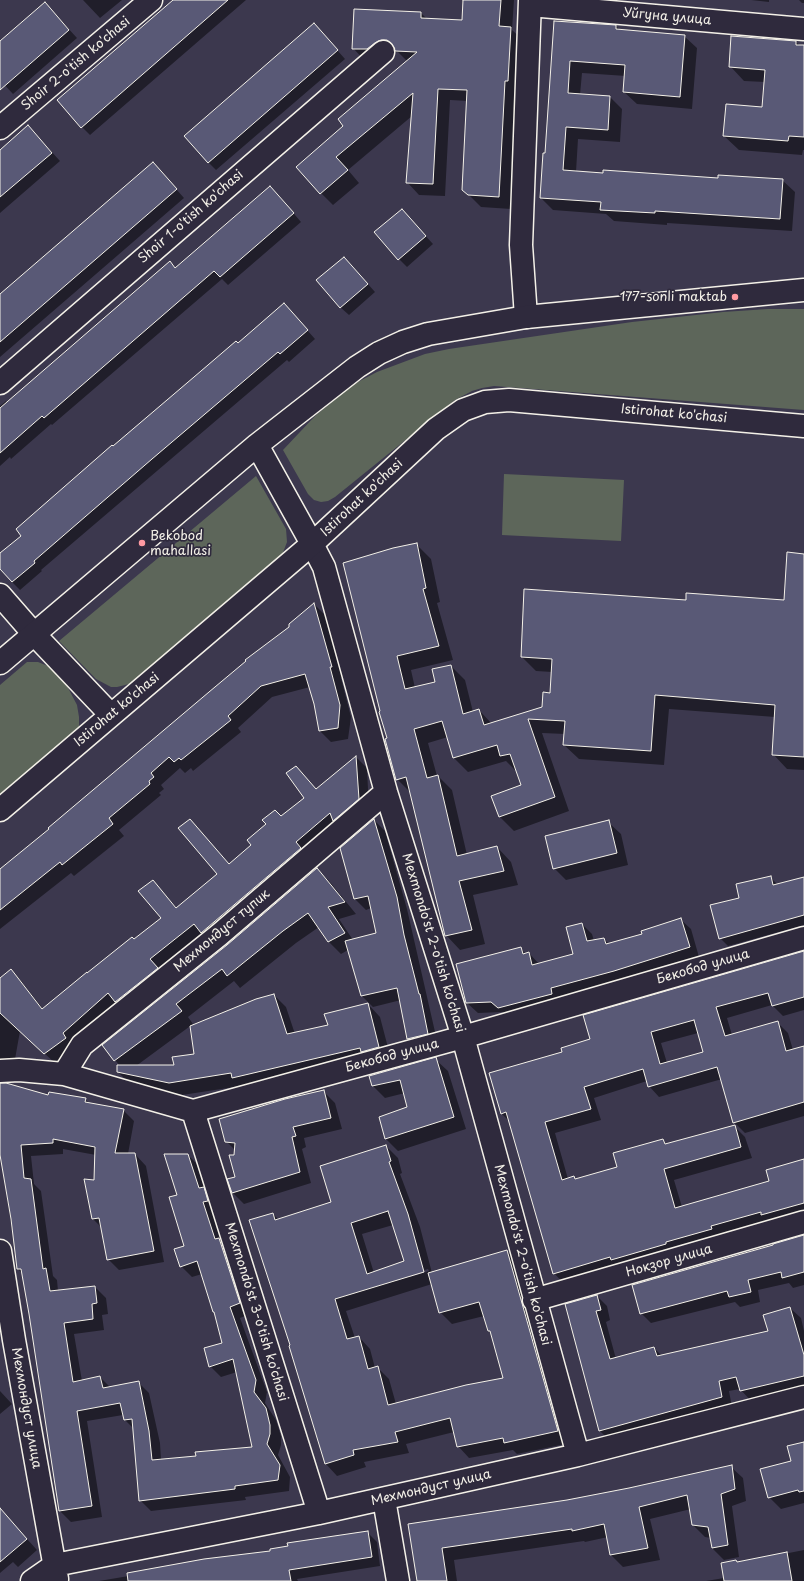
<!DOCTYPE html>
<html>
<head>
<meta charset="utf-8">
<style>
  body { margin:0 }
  canvas { display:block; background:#3c384e }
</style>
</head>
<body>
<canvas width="804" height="1581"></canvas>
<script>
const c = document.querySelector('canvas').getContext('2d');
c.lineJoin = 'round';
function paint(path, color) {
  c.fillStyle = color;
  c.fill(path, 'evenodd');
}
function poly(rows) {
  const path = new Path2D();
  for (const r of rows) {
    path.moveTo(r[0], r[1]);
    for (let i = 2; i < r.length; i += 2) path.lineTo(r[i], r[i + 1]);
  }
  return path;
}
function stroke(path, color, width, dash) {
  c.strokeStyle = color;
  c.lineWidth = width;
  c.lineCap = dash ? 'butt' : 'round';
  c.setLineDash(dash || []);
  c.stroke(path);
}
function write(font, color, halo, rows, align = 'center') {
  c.font = font + ' "Playpen Sans",sans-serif';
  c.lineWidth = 3.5;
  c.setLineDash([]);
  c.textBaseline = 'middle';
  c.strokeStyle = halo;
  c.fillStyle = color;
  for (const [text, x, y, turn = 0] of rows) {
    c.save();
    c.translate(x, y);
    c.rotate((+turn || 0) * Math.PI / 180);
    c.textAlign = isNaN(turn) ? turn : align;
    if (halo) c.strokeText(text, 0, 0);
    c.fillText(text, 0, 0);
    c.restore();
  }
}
paint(poly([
  [768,309,804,309,804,410,494,386,482,388,472,391,455,400,335,497,328,501,321,502,314,500,308,494,283,450,316,415,354,384,377,372,425,354,449,349,632,322,723,312],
  [504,474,624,480,621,541,502,535],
  [256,476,286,529,287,542,282,555,133,683,117,687,111,687,96,679,59,641],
  [27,662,38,662,48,666,58,673,65,682,77,705,79,717,79,728,0,795,0,685]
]), '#5d665a');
paint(poly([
  [83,0,122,0,100,18],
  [175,0,246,0,90,135,82,127],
  [464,0,514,0,512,30,523,40,517,93,511,209,481,207,463,189,468,101,450,100,445,196,419,195,407,182,412,116,348,170,359,183,333,205,321,193,345,126,407,61,398,52,394,52,365,61,353,48,421,13,427,19,463,21],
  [751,0,769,0,769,2],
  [799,0,804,0,804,3,802,3],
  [45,3,77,38,13,94,0,80,0,42],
  [555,22,616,26,621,31,684,36,697,48,692,109,637,104,624,92,626,76,582,73,580,95,610,97,622,109,620,142,578,139,576,172,719,179,782,180,795,192,792,231,667,223,667,225,614,221,606,214,553,210,541,198,546,154],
  [322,33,345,59,216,170,208,162],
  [796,42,804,50,804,150,803,150,802,155,739,150,724,136,763,108,765,82,744,81,730,66],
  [28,126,60,161,0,213,0,151],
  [161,172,184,198,0,357,0,296],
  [278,195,301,222,228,285,222,279,52,425,51,424,11,459,10,457,0,466,0,406,6,401,7,403,170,263,176,269],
  [402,210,433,244,407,267,399,259],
  [352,266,375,292,349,315,340,307],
  [292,313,315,339,289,362,287,360,41,570,42,571,20,590,12,582,0,567,0,555,22,536,113,447,238,344],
  [417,545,431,559,440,602,437,603,453,660,411,670,415,688,436,683,451,666,465,680,473,712,479,710,492,724,543,708,551,694,552,672,536,671,522,657,686,601,785,601,804,555,804,770,787,769,773,754,775,717,669,709,664,765,579,759,564,745,565,734,542,733,569,811,514,831,500,817,492,796,522,786,517,770,515,770,506,761,468,772,454,758,448,737,428,743,437,776,438,776,452,790,467,855,497,847,511,862,518,885,473,895,485,944,460,950,446,935,411,793,397,779,344,564],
  [314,604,325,615,342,678,341,678,351,717,348,739,331,742,320,731,315,703,310,687,272,697,238,728,241,732,193,771,191,768,185,773,180,768,161,785,164,789,159,793,161,795,119,830,124,836,74,876,71,873,0,929,0,870,290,627],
  [356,757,367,768,369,810,76,1049,56,1064,20,1031,14,1065,0,1063,0,979,11,970,21,981,43,1009,162,918,152,881,177,908,218,874,190,820,230,865,281,818,306,798,296,767,317,790],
  [374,820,385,831,407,909,438,1045,419,1050,408,1039,401,1000,373,1007,362,996,348,950,341,954,329,942,319,927,296,943,240,988,234,981,188,1017,193,1024,136,1066,175,1066,195,1055,274,995,286,1007,295,1034,329,1025,368,1004,380,1017,391,1059,245,1089,241,1086,182,1095,130,1084,118,1072,120,1066,103,1045,227,946,317,869,329,881,356,914,339,919,353,940,377,934,371,908,366,910,355,899,341,848],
  [608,822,621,834,628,865,566,880,554,868],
  [770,877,778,885,804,880,804,925,728,946,720,938,741,899],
  [680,919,691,929,699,957,509,1017,502,1012,478,1013,467,1003,521,949,526,954,529,953,539,964,574,955,582,924,592,934,594,941,604,939,609,944,643,934],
  [804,952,804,1010,783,1016,772,1005,727,1018,732,1035,777,1022,788,1033,793,1050,804,1048,804,1116,745,1133,734,1122,722,1079,659,1097,649,1086,647,1081,594,1098,601,1120,555,1133,568,1179,574,1177,576,1180,619,1168,663,1140,667,1145,734,1126,745,1137,752,1158,674,1180,682,1207,770,1181,804,1160,804,1217,564,1284,554,1273,510,1122,501,1113,563,1053],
  [698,1033,704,1053,667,1063,661,1043],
  [435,1059,448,1071,466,1129,398,1151,386,1139,408,1107,405,1093,385,1098,373,1086],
  [0,1083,49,1096,85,1099,89,1103,123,1110,134,1121,128,1154,135,1154,146,1166,164,1262,119,1270,108,1259,102,1228,93,1219,96,1155,63,1149,63,1154,31,1156,34,1184,41,1191,53,1276,57,1280,58,1291,95,1287,106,1298,108,1314,102,1315,104,1330,74,1334,82,1381,100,1377,111,1388,138,1382,149,1393,160,1443,161,1460,197,1457,253,1448,237,1372,221,1377,210,1366,223,1343,216,1313,202,1274,192,1277,181,1266,185,1247,178,1195,188,1155,199,1166,250,1314,240,1318,267,1392,265,1403,276,1420,281,1436,281,1445,278,1455,290,1477,289,1491,245,1497,246,1500,151,1511,140,1500,134,1429,124,1419,123,1415,87,1421,102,1517,71,1522,60,1511,23,1274,18,1269,0,1150],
  [324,1092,335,1103,342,1129,304,1138,306,1147,302,1149,311,1183,244,1204,233,1193,229,1180,236,1177,235,1150,226,1141],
  [386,1146,398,1158,402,1173,400,1174,420,1227,432,1273,507,1251,519,1263,570,1443,517,1454,513,1450,469,1458,458,1446,454,1432,406,1444,409,1453,364,1462,366,1467,337,1476,326,1464,292,1346,273,1214,279,1220,332,1202],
  [393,1225,406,1262,374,1273,362,1234],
  [428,1269,429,1271,410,1277,410,1275],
  [432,1284,440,1312,452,1324,484,1316,488,1331,492,1334,504,1379,396,1404,389,1379,377,1367,375,1368,370,1349,359,1337,355,1338,346,1311],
  [804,1236,804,1285,793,1288,789,1283,758,1290,760,1302,740,1307,735,1302,651,1323,641,1313,774,1246],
  [597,1296,607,1306,610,1320,606,1322,616,1359,654,1348,662,1356,769,1331,790,1308,801,1318,804,1331,804,1388,751,1401,740,1389,729,1391,732,1407,610,1441,600,1431,566,1305],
  [0,1391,12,1404,0,1414],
  [804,1443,804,1503,781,1509,769,1497],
  [731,1467,743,1478,746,1501,732,1506,739,1557,724,1560,712,1548,711,1538,705,1537,693,1525,691,1509,650,1519,660,1560,623,1567,611,1555,608,1537,585,1542,584,1541,454,1560,457,1581,418,1581,410,1525,567,1501],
  [8,1518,37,1550,18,1567,13,1562,0,1573,0,1524],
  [367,1532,377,1542,380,1566,297,1579,298,1581,99,1581,271,1552,289,1547],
  [804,1550,804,1581,706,1581,724,1578,736,1561,738,1563]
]), '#0007');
const building = poly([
  [173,0,228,0,81,128,57,100,173,0],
  [463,0,501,0,499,26,511,27,508,81,505,81,499,197,468,195,462,190,467,90,438,89,433,184,406,183,413,93,336,157,348,170,320,194,296,167,343,126,338,119,417,52,395,51,392,44,387,40,381,40,375,43,367,49,352,49,354,9,421,12,421,18,462,20,463,0],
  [45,2,69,30,0,90,0,41,45,2],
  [554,21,616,25,616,29,685,35,680,97,623,92,625,65,570,61,568,93,610,96,608,130,566,127,563,170,603,173,603,170,718,178,718,175,783,179,780,219,655,211,655,213,600,210,601,202,540,198,543,153,545,153,554,21],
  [314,23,338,50,208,163,184,136,314,23],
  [731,36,796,41,796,45,804,45,804,137,789,136,788,141,723,136,726,104,762,107,765,70,729,67,731,36],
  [28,125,52,153,0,197,0,150,28,125],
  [153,162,177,189,0,342,0,294,153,162],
  [270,186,294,213,220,277,214,271,44,418,42,416,0,453,0,408,170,261,175,268,270,186],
  [402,209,426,236,398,260,374,232,402,209],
  [344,257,368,284,340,308,316,280,344,257],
  [284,303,308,330,280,354,278,352,152,459,34,561,35,563,12,582,0,569,0,553,21,536,16,529,112,445,113,446,194,377,236,341,238,343,284,303],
  [417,543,426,588,423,589,439,646,397,656,405,689,435,682,432,669,451,665,463,714,479,709,484,725,542,707,543,692,550,693,552,659,521,657,524,589,686,600,686,593,784,600,787,552,804,554,804,757,772,755,775,705,655,695,651,751,563,745,565,721,528,719,555,797,499,817,491,796,521,785,510,754,500,756,497,745,453,758,442,721,414,729,427,778,438,775,457,856,497,846,504,871,459,881,472,930,445,936,406,777,396,780,385,739,387,738,379,712,380,711,343,563,393,548,417,543],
  [314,603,332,667,330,667,340,705,338,728,319,731,314,704,305,674,261,686,228,716,231,720,181,760,179,758,174,762,169,757,151,773,154,777,149,781,150,784,109,818,113,824,62,865,60,862,0,910,0,869,49,829,48,828,209,692,246,661,245,660,289,627,289,624,314,603],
  [356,756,359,799,333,821,330,813,296,842,301,848,201,933,194,924,150,959,158,968,115,1002,108,993,63,1033,66,1038,44,1054,0,1013,0,978,11,969,42,1009,87,972,87,973,132,937,134,939,161,918,138,891,153,880,176,908,217,874,178,828,190,819,229,864,251,845,247,840,266,824,262,820,275,810,281,816,304,798,286,773,296,766,316,789,356,756],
  [374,819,397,897,404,935,419,994,420,994,428,1034,407,1039,397,988,361,996,345,941,376,933,368,896,354,899,340,848,374,819],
  [609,820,617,853,553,869,545,836,609,820],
  [317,868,345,902,328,907,345,933,328,942,308,913,283,931,227,976,222,969,176,1004,182,1011,114,1061,102,1045,227,945,317,868],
  [771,876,773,885,804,877,804,915,719,939,710,905,739,898,736,884,771,876],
  [681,918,690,947,614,971,551,988,552,994,498,1008,491,1002,466,1003,456,964,521,947,523,954,529,952,532,965,573,954,566,927,582,923,587,941,604,938,606,944,642,934,641,931,681,918],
  [804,951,804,997,772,1006,768,993,716,1007,725,1036,778,1021,786,1051,804,1046,804,1102,733,1123,717,1067,648,1087,643,1069,584,1087,591,1109,545,1122,562,1180,574,1176,575,1179,617,1167,613,1153,663,1139,665,1144,735,1125,741,1147,664,1169,675,1208,769,1181,766,1170,804,1159,804,1203,761,1215,761,1212,711,1226,712,1229,666,1242,666,1244,611,1260,610,1257,553,1274,506,1112,501,1114,489,1073,562,1052,561,1048,590,1039,583,1015,804,951],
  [694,1020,703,1052,660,1064,651,1032,694,1020],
  [274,994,287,1034,328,1025,324,1014,368,1003,379,1047,361,1052,360,1048,232,1078,231,1073,169,1083,117,1072,117,1065,174,1065,172,1057,194,1054,190,1026,256,999,274,994],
  [436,1057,454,1117,385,1139,379,1117,407,1107,400,1080,372,1086,369,1076,436,1057],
  [0,1083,6,1083,48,1095,49,1092,86,1098,85,1102,124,1109,115,1153,135,1153,154,1251,107,1260,99,1218,92,1219,84,1179,94,1180,95,1147,53,1139,53,1143,21,1145,24,1178,31,1179,43,1269,46,1268,50,1291,95,1286,97,1303,92,1304,93,1319,64,1323,73,1382,100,1376,103,1388,139,1381,149,1431,152,1460,196,1456,195,1452,252,1447,233,1359,209,1367,204,1348,222,1343,214,1312,213,1312,197,1261,180,1267,174,1249,184,1246,169,1197,177,1195,164,1154,188,1154,199,1188,204,1187,208,1201,203,1202,215,1239,219,1238,240,1303,230,1307,256,1380,254,1392,266,1408,270,1425,270,1434,267,1444,280,1465,278,1480,235,1486,235,1489,139,1501,132,1419,124,1420,120,1403,77,1411,92,1506,59,1511,29,1314,21,1269,17,1269,11,1219,0,1155,0,1083],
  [324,1090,331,1118,293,1127,296,1136,292,1137,300,1172,232,1193,227,1179,235,1177,229,1155,234,1155,235,1143,225,1142,219,1119,285,1099,324,1090],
  [386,1145,391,1161,389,1162,408,1214,424,1272,335,1299,347,1339,359,1336,368,1369,378,1366,388,1405,466,1385,503,1378,490,1331,488,1331,479,1302,439,1313,428,1273,507,1250,558,1431,504,1443,503,1438,457,1447,450,1418,395,1432,398,1442,353,1450,354,1455,325,1464,289,1346,290,1345,249,1220,273,1213,275,1220,331,1202,320,1166,386,1145],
  [388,1211,404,1261,367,1274,351,1223,388,1211],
  [804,1235,804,1272,782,1278,781,1272,748,1280,751,1292,729,1297,727,1291,640,1314,632,1285,773,1245,773,1244,804,1235],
  [597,1295,601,1310,596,1311,610,1359,654,1347,657,1356,768,1331,763,1315,790,1307,804,1355,804,1376,740,1391,736,1377,719,1381,722,1397,599,1431,565,1304,597,1295],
  [804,1442,804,1491,799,1492,798,1490,768,1498,760,1469,791,1461,787,1446,804,1442],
  [732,1465,735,1489,721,1494,728,1545,712,1548,708,1527,692,1525,687,1495,639,1507,648,1548,610,1555,604,1524,572,1531,572,1529,442,1548,447,1581,417,1581,408,1524,567,1500,629,1488,732,1465],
  [0,1508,27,1539,0,1562,0,1508],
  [368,1531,372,1557,289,1570,291,1581,128,1581,127,1573,204,1559,270,1551,270,1549,288,1546,287,1543,368,1531],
  [787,1552,792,1581,724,1581,721,1563,736,1560,737,1562,787,1552]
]);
paint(building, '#595976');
stroke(building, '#f4f1e8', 1);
const minor = poly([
  [530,5,804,29],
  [0,128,151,0],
  [526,317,521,245,530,0],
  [0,383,383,52],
  [312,544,324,567,386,792,463,1037,578,1455],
  [0,595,34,634],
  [0,1071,19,1070,64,1074,193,1111,463,1037,804,938],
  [64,1074,82,1045,219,935,386,792],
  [193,1111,319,1513],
  [0,1251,14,1340,57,1579],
  [534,1300,804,1222],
  [384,1499,398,1581],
  [32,1581,55,1565,319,1513,578,1455,804,1397]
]);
const secondary = poly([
  [257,445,312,544],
  [34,634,111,715],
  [0,663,257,445,357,367,379,353,403,342,428,334,526,317,804,290],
  [0,810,312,544,436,429,463,410,485,402,509,400,804,426]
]);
stroke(minor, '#f4f1e8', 25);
stroke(secondary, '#f4f1e8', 25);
stroke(minor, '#2f2a3d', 22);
stroke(secondary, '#2f2a3d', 22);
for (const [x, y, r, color] of [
  [735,297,4,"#ff9aa2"],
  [142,543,4,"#ff9aa2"]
]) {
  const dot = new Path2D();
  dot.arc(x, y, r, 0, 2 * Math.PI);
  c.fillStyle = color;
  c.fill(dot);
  stroke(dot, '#2f2a3d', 1.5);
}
write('13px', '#f4f1e8', '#2f2a3d', [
  ["Уйгуна улица",667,17,5],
  ["Shoir 2-o'tish ko'chasi",76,64,-40],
  ["Shoir 1-o'tish ko'chasi",191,217,-41],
  ["Istirohat ko'chasi",674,414,5],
  ["Istirohat ko'chasi",362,498,-43],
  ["Istirohat ko'chasi",117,710,-40],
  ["Мехмондуст тупик",222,931,-40],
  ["Mexmondo'st 2-o'tish ko'chasi",433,943,73],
  ["Бекобод улица",703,967,-16],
  ["Бекобод улица",392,1056,-15],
  ["Mexmondo'st 2-o'tish ko'chasi",522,1255,75],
  ["Нокзор улица",669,1261,-16],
  ["Mexmondo'st 3-o'tish ko'chasi",256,1312,73],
  ["Мехмондуст улица",26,1408,80],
  ["Мехмондуст улица",431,1488,-13]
]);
write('13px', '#f4f1e8', '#2f2a3d', [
  ["177-sonli maktab",727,297],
  ["Bekobod",150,536,"left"],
  ["mahallasi",150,551,"left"]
], 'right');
</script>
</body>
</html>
